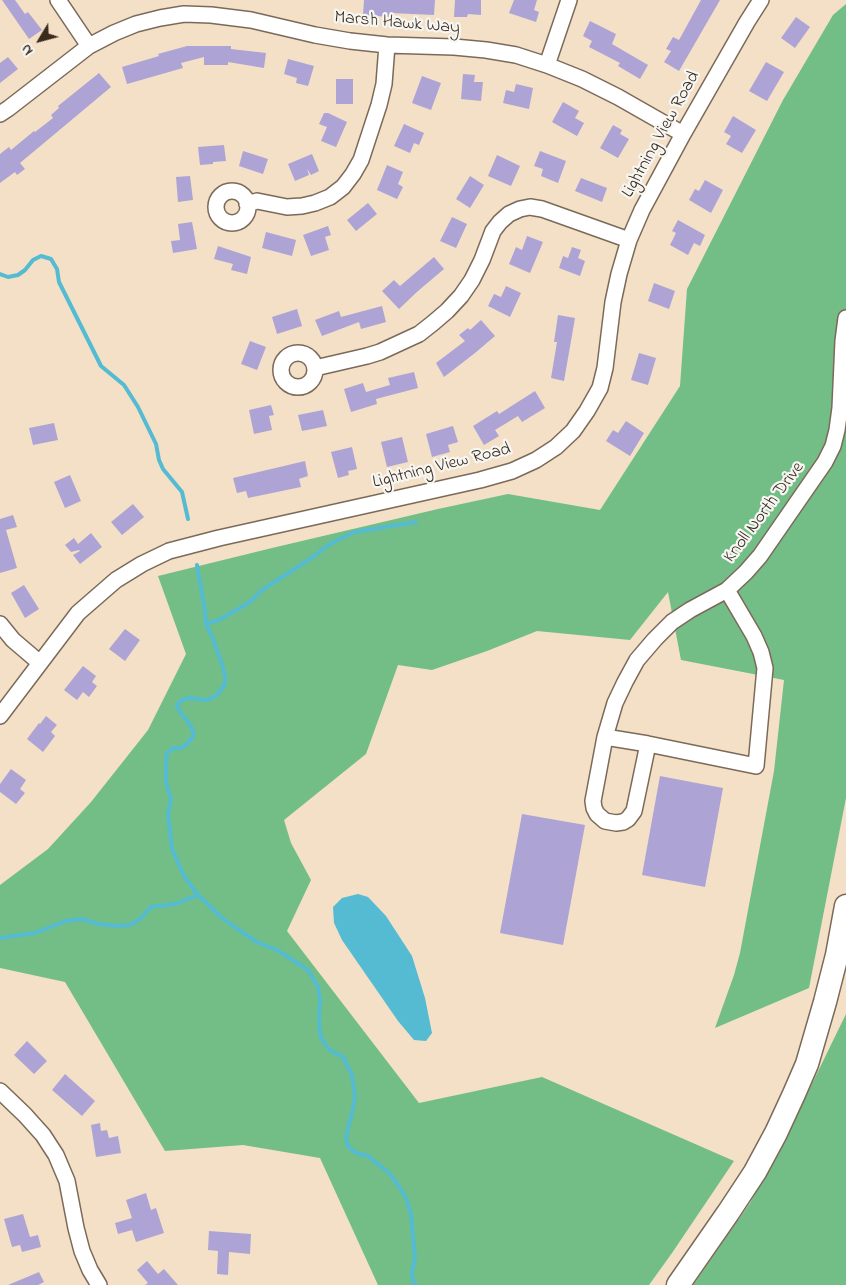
<!DOCTYPE html>
<html>
<head>
<meta charset="utf-8">
<style>
  body { margin:0 }
  #map { position:relative; width:846px; height:1285px; overflow:hidden; background:#f3e0c6; font-family:"Indie Flower",sans-serif }
  canvas { display:block }
  .north { position:absolute; left:15px; top:15px; width:50px; height:50px; -webkit-text-stroke:4px #f6f6f2; paint-order:stroke; rotate:233deg; font-size:14px; font-weight:700; line-height:20px; text-align:center; color:#3b2a1e }
  .north::after { content:''; display:block; margin:auto; width:18px; height:22px; background:#3b2a1e; clip-path:polygon(50% 0,100% 100%,50% 72%,0 100%) }
</style>
</head>
<body>
<div id="map">
<canvas width="846" height="1285"></canvas>
<div class="north">N</div>
</div>
<script>
const c = document.querySelector('canvas').getContext('2d');
c.lineJoin = 'round';
function paint(path, color) {
  c.fillStyle = color;
  c.fill(path, 'evenodd');
}
function poly(rows) {
  const path = new Path2D();
  for (const r of rows) {
    if (r.length === 3) {
      path.moveTo(r[0] + r[2], r[1]);
      path.arc(r[0], r[1], r[2], 0, 2 * Math.PI);
      continue;
    }
    path.moveTo(r[0], r[1]);
    for (let i = 2; i < r.length; i += 2) path.lineTo(r[i], r[i + 1]);
  }
  return path;
}
function stroke(path, color, width, dash) {
  c.strokeStyle = color;
  c.lineWidth = width;
  c.lineCap = dash ? 'butt' : 'round';
  c.setLineDash(dash || []);
  c.stroke(path);
}
function write(font, color, halo, rows, align = 'center') {
  c.font = font + ' "Indie Flower",sans-serif';
  c.lineWidth = 4.5;
  c.setLineDash([]);
  c.textBaseline = 'middle';
  c.strokeStyle = halo;
  c.fillStyle = color;
  for (const [text, x, y, turn = 0] of rows) {
    c.save();
    c.translate(x, y);
    c.rotate((+turn || 0) * Math.PI / 180);
    c.textAlign = isNaN(turn) ? turn : align;
    if (halo) c.strokeText(text, 0, 0);
    c.fillText(text, 0, 0);
    c.restore();
  }
}
paint(poly([
  [846,4,846,798,809,988,715,1028,734,975,740,953,774,771,784,680,681,660,668,592,630,640,537,631,487,651,432,670,398,665,366,754,284,820,291,843,311,880,287,931,419,1103,542,1077,734,1161,672,1253,649,1285,378,1285,320,1158,243,1145,165,1151,65,982,0,968,0,885,48,849,91,802,148,730,186,654,158,576,272,548,438,509,508,494,600,510,680,386,687,289,783,100,833,15],
  [846,1014,846,1285,693,1285,750,1203,786,1137]
]), '#72be86');
paint(poly([
  [358,894,368,897,386,916,412,956,425,998,432,1033,426,1041,414,1040,398,1021,342,940,334,923,333,907,342,898]
]), '#54bbd2');
stroke(poly([
  [0,274,8,277,18,275,25,270,33,260,41,256,51,259,57,269,59,282,101,366,124,385,138,407,156,444,159,460,163,469,182,492,188,519],
  [197,565,205,610,206,624,213,639,221,661,225,675,225,684,217,695,208,700,187,698,181,701,177,705,180,712,191,726,194,735,188,743,181,748,174,748,167,753,166,762,166,783,171,799,168,814,172,849,184,876,198,895,221,917,239,930,257,942,279,951,308,970,318,987,320,1001,319,1018,320,1035,327,1047,333,1052,343,1057,352,1075,355,1097,352,1114,348,1127,346,1141,349,1147,356,1153,368,1156,389,1173,398,1185,406,1198,411,1214,415,1259,412,1272,413,1281,416,1285],
  [206,624,219,620,250,602,262,590,313,557,327,546,341,538,355,532,416,522],
  [0,938,35,933,66,921,82,919,98,924,117,926,130,925,140,919,151,907,175,904,198,895]
]), '#54bbd2', 4);
paint(poly([
  [2,0,15,0,25,14,28,12,42,30,29,39],
  [364,0,435,0,434,15,390,13,390,17,363,15],
  [455,0,481,0,481,15,468,14,467,17,454,17],
  [514,0,537,0,534,10,539,12,536,22,509,13],
  [701,0,720,0,679,71,664,62,671,51,666,49,673,37,679,40],
  [796,17,810,27,795,48,781,38],
  [590,21,616,34,612,44,648,65,640,79,618,66,620,63,589,47,592,41,583,36],
  [187,46,231,46,231,49,266,53,264,68,228,62,228,65,204,65,204,57,181,63,183,68,127,84,122,67,159,56,158,54],
  [8,57,18,69,0,83,0,63],
  [288,59,314,66,308,86,296,83,297,78,284,74],
  [766,62,784,72,767,101,749,91],
  [99,73,111,87,20,163,25,169,17,175,15,172,0,183,0,154,9,147,11,150,34,131,35,132,53,118,51,115,59,108,58,106],
  [463,74,475,75,474,82,483,82,481,101,461,99],
  [422,76,441,83,431,110,412,103],
  [336,79,353,79,353,104,336,104],
  [516,84,533,88,529,109,503,103,506,90,514,92],
  [563,102,579,111,575,118,584,123,577,136,552,122],
  [324,113,328,113,347,122,336,147,321,141,327,127,319,124],
  [733,116,756,130,742,153,726,144,731,136,724,132],
  [404,124,424,133,419,145,414,143,410,153,394,146],
  [613,125,622,130,620,134,629,139,618,158,600,148],
  [224,145,226,161,213,162,213,164,200,165,198,147],
  [243,151,268,159,263,174,239,166],
  [540,151,566,161,558,183,541,176,543,169,534,166],
  [312,154,319,171,311,175,307,169,309,175,295,181,288,164],
  [497,155,520,166,511,186,488,176],
  [387,165,403,172,398,184,403,187,397,199,377,190],
  [190,176,193,200,178,202,176,177],
  [470,176,484,185,470,208,456,199],
  [581,178,607,188,602,202,575,191],
  [705,180,723,190,711,213,689,200,695,189,699,191],
  [368,203,377,214,356,231,347,220],
  [452,217,467,224,456,248,440,241],
  [678,220,705,235,700,246,694,243,688,255,670,245,676,233,672,231],
  [192,222,197,249,173,253,171,241,180,240,178,224],
  [328,226,331,235,325,237,329,250,311,256,303,235],
  [266,232,296,240,292,256,262,248],
  [527,236,543,242,530,273,509,264,516,247,522,250],
  [218,246,251,257,247,274,231,270,233,264,214,259],
  [572,247,581,250,578,258,585,261,580,276,559,268,563,256,568,258],
  [434,257,444,269,418,291,399,309,382,291,394,280,400,286],
  [654,283,675,291,669,309,648,301],
  [506,286,521,293,510,317,488,306,494,294,501,297],
  [382,306,386,322,361,329,359,322,322,336,315,320,339,311,341,317],
  [297,309,302,326,277,334,272,317],
  [558,315,575,318,564,381,551,378,557,342,554,342],
  [481,320,495,336,475,353,444,377,436,363,465,341,459,335,468,328,470,330],
  [250,341,266,347,257,370,241,364],
  [639,353,656,358,648,385,631,380],
  [414,372,418,388,376,399,377,404,351,412,344,389,363,383,366,392,390,385,388,378],
  [535,391,545,408,522,422,518,416,495,430,499,436,484,445,473,426,497,411,499,414],
  [271,405,274,415,269,416,272,430,254,434,249,410],
  [323,410,327,426,302,431,298,415],
  [626,421,644,433,630,456,606,441,613,430,618,433],
  [54,423,58,440,33,445,29,428],
  [453,426,458,442,448,445,450,452,432,457,426,434],
  [402,437,408,462,387,467,381,442],
  [352,447,357,469,348,471,349,475,338,478,331,452],
  [305,461,308,476,299,479,301,487,248,498,246,491,237,493,233,478],
  [70,475,81,501,65,508,54,482],
  [133,504,144,517,122,535,111,522],
  [13,515,17,527,6,530,17,568,0,573,0,519],
  [91,533,102,547,80,564,73,555,80,551,79,550,71,552,65,545,74,538,78,544],
  [24,585,39,609,25,618,11,593],
  [125,629,140,640,125,661,109,649],
  [83,666,96,676,92,682,97,686,89,697,83,692,77,700,64,690],
  [46,716,57,725,51,732,55,736,43,752,27,739,39,723,40,724],
  [11,769,26,780,20,789,25,793,16,804,0,792,0,784],
  [660,776,723,788,705,887,642,875],
  [522,814,585,825,563,945,500,933],
  [27,1041,47,1061,34,1074,14,1055],
  [65,1074,95,1101,82,1116,52,1090],
  [100,1123,101,1131,107,1130,109,1138,118,1136,121,1153,96,1157,91,1125],
  [146,1193,151,1210,156,1208,164,1233,136,1242,132,1230,118,1234,115,1223,132,1218,126,1200],
  [23,1214,30,1237,38,1235,41,1247,22,1252,20,1245,12,1247,4,1219],
  [209,1231,251,1234,250,1254,229,1252,228,1275,217,1274,218,1251,208,1250],
  [147,1261,158,1274,164,1269,178,1285,145,1285,148,1283,137,1270],
  [39,1272,44,1282,38,1285,8,1285]
]), '#ada4d5');
const minor = poly([
  [58,0,89,46],
  [547,65,569,0],
  [0,114,9,108,89,46,114,33,136,24,160,18,184,14,211,15,251,20,315,35,350,41,387,45,454,47,486,50,516,55,547,65,582,79,618,97,683,134],
  [232,207,16],
  [247,204,257,201,287,207,302,206,315,203,330,197,343,187,353,174,361,160,379,105,384,84,387,45],
  [298,370,17],
  [315,368,367,356,380,352,419,334,433,323,447,311,461,296,472,280,482,260,493,231,500,222,509,214,520,209,530,207,542,209,629,240],
  [0,624,13,640,40,663],
  [0,716,78,613,116,580,142,564,169,551,219,538,480,480,512,471,536,460,556,447,573,431,587,411,600,388,605,368,613,302,619,274,629,240,642,210,683,134,747,22,761,0],
  [605,737,648,744,756,766,765,668,761,652,754,636,727,590],
  [648,744,634,811,628,819,623,822,616,823,605,821,597,814,594,808,593,801,605,737,615,703,625,682,637,660,655,639,672,622,690,610,727,590,746,572,760,556,825,462,833,446,837,430,840,408,843,341,846,318],
  [0,1091,25,1115,43,1135,56,1155,67,1181,76,1228,82,1251,90,1270,99,1285]
]);
const highway = poly([
  [678,1285,728,1213,755,1172,776,1133,794,1094,807,1064,825,1002,837,955,846,906]
]);
stroke(minor, '#7b6a59', 18);
stroke(highway, '#7b6a59', 25);
stroke(minor, '#fff', 15);
stroke(highway, '#fff', 22);
write('18px', '#3b2a1e', '#f6f6f2', [
  ["Marsh Hawk Way",397,24,5],
  ["Lightning View Road",662,135,-61],
  ["Lightning View Road",442,467,-14],
  ["Knoll North Drive",765,513,-53]
]);
</script>
</body>
</html>
